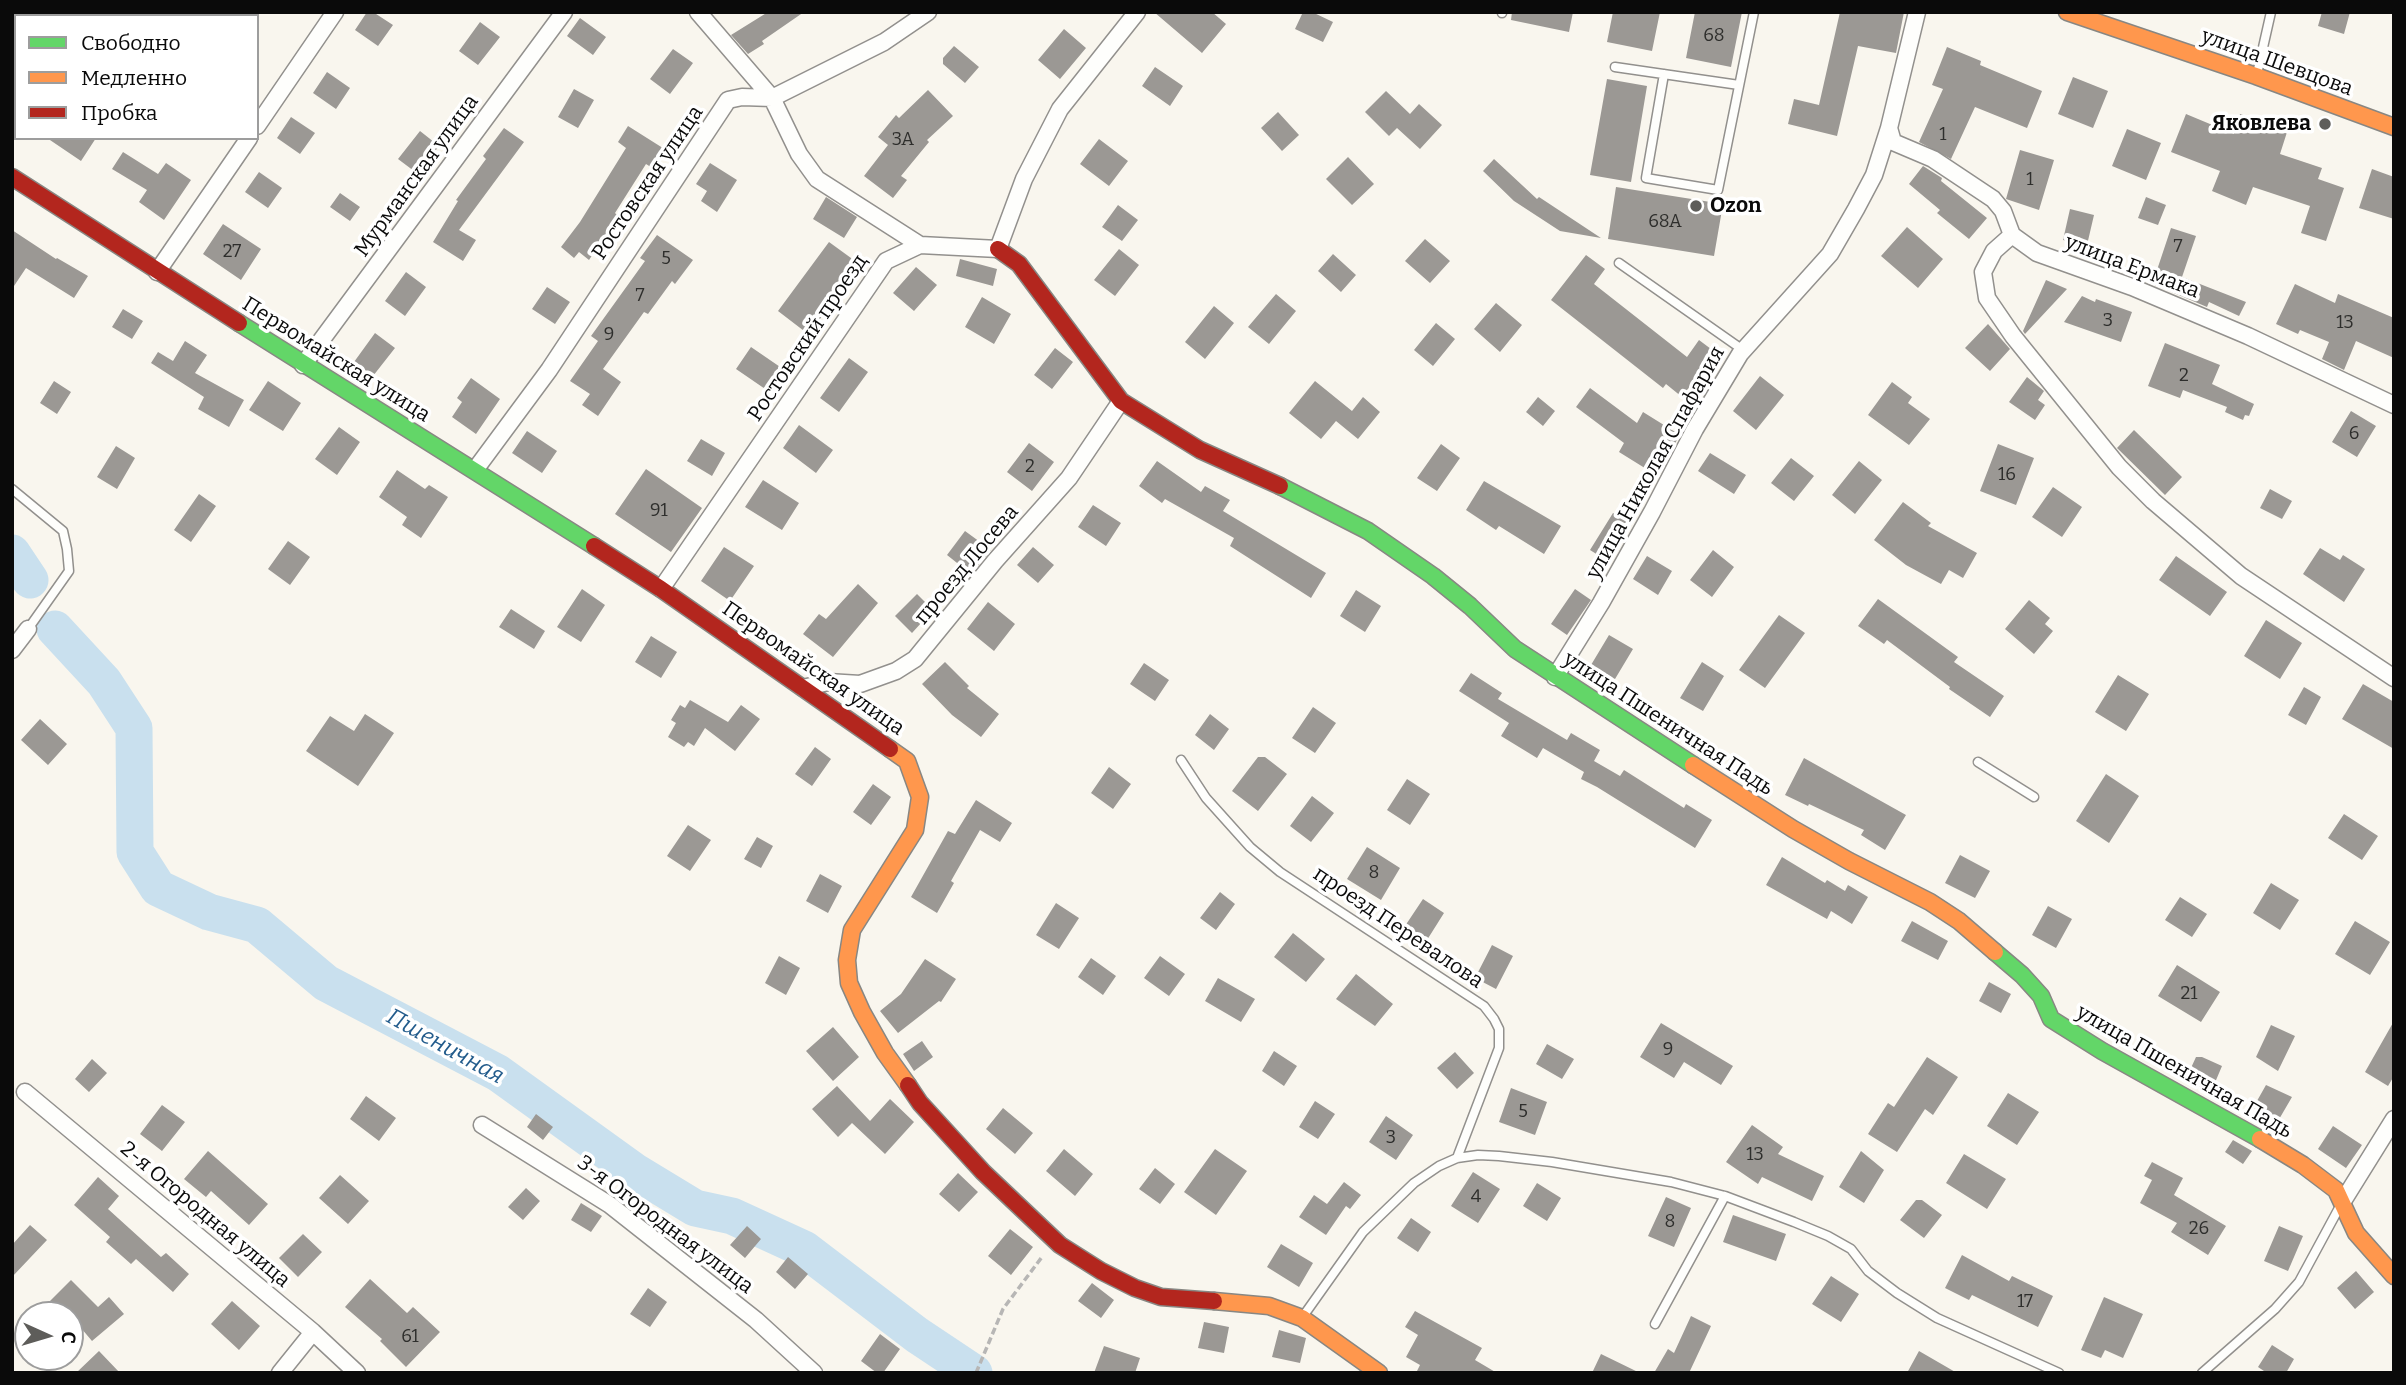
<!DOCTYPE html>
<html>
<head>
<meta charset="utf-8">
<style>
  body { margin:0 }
  #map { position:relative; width:2406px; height:1385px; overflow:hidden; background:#f9f6ee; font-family:Bitter,serif }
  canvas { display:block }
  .frame { position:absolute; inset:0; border:14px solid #0a0a0a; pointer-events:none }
  .legend { position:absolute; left:14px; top:14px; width:245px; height:126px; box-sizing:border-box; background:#fff; border:2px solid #9d9d9d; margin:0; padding:9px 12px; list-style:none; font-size:21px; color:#0a0a0a }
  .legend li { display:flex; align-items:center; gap:14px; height:35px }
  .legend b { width:35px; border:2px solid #9d9d9d }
  .north { position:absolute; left:14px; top:1301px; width:70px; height:70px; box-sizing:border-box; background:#fff; border:2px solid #9d9d9d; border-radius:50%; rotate:94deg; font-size:19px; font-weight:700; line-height:28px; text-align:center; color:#0a0a0a }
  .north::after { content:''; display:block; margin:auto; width:24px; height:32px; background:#5e5d5a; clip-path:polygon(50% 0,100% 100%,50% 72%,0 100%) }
</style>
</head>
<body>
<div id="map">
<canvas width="2406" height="1385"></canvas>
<div class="frame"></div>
<ul class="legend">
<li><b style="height:9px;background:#63d668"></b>Свободно</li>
<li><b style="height:9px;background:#ff974d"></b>Медленно</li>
<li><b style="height:9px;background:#b3261e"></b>Пробка</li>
</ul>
<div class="north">С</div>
</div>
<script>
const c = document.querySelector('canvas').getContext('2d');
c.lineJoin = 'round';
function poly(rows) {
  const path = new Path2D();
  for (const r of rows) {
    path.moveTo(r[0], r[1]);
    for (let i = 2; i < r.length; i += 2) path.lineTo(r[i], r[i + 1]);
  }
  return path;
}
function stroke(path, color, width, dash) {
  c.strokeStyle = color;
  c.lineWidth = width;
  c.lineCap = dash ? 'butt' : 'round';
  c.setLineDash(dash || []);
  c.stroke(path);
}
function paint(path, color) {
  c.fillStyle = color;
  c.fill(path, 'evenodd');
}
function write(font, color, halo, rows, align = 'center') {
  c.font = font + ' Bitter,serif';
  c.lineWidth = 7;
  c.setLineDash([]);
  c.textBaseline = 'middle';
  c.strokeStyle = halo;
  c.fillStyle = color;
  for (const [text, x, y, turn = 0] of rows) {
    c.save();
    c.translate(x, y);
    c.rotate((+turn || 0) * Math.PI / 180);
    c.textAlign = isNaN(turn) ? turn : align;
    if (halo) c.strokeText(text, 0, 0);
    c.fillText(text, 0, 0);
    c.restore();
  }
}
stroke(poly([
  [12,553,30,580],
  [55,629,104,682,134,728,135,852,158,888,209,912,257,925,326,983,498,1073,634,1171,695,1208,732,1216,804,1249,917,1335,974,1373]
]), '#c9e0ee', 37);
paint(poly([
  [367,12,373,12,393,25,378,46,355,30],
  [768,12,804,12,762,41,764,44,748,54,731,35],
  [1154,12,1212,12,1226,24,1202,53],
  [1303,12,1312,12,1333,22,1323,42,1295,29],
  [1512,12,1573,12,1569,32,1511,20],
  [1613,12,1660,12,1652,51,1607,42],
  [1695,12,1742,12,1731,67,1686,58],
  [1840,12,1904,12,1896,53,1858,46,1837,136,1788,124,1794,99,1819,105],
  [2322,12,2350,12,2344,34,2318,26],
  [580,18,606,37,593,55,567,36],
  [480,22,500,37,478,65,459,51],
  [1064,29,1086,48,1060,79,1038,60],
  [954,46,979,67,965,83,943,64,943,58],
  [1947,47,1981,61,1980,65,2042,91,2027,128,1975,107,1951,159,1919,142,1943,89,1932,85],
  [673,49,693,63,670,94,650,79],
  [1155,67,1183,86,1170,106,1142,86],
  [327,72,350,88,336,109,313,93],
  [2073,77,2108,91,2093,128,2058,114],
  [1607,79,1647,86,1631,182,1590,175],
  [574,89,594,100,578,128,558,117],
  [928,90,953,116,927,140,929,142,901,176,907,180,893,198,864,176,888,145,878,137,896,115,899,118],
  [1386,91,1410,114,1419,104,1442,125,1420,149,1397,128,1389,136,1365,112],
  [1278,112,1299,135,1282,151,1261,128],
  [2186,114,2234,134,2240,114,2288,129,2280,154,2322,168,2318,179,2344,188,2326,241,2301,233,2310,206,2253,187,2246,205,2212,191,2220,171,2171,152],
  [291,117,315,133,300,154,277,138],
  [628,126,666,150,654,169,646,164,615,213,618,216,589,260,579,252,574,258,561,247,580,222,626,148,618,142],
  [504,128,524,142,459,230,476,240,463,261,433,242,458,201,456,200,486,159,483,156],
  [2127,129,2161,143,2146,180,2112,166],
  [420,131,439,146,418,174,398,159],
  [47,138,96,138,81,161],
  [1099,139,1128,161,1109,186,1080,164],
  [2020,150,2054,160,2039,210,2006,199],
  [123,152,158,174,166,163,191,180,164,220,139,202,147,190,112,169],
  [1348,157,1374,184,1352,205,1326,179],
  [1494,159,1537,199,1539,197,1601,238,1560,231,1514,201,1483,171],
  [710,163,737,180,717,212,701,201,707,191,696,184],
  [1923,166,1942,178,1941,181,1987,218,1969,239,1937,213,1940,210,1909,184],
  [2372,169,2394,177,2394,219,2359,208],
  [259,172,282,188,268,208,245,192],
  [1616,187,1723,204,1714,256,1608,239],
  [340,193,360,207,350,221,330,207],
  [826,197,857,217,844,238,813,219],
  [2146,197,2166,205,2158,225,2138,218],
  [1118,205,1138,220,1122,241,1102,227],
  [2070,209,2094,215,2087,245,2063,240],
  [223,224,261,249,241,280,203,254],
  [1907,227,1943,259,1918,288,1881,256],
  [2171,228,2196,236,2182,277,2246,302,2239,316,2209,302,2207,307,2148,282,2152,269,2157,270],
  [12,230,56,259,57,258,88,276,74,298,26,268,12,289],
  [657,235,693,260,675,284,672,281,648,314,644,312,603,369,621,382,598,416,582,405,590,394,570,381,598,341,591,336,645,261,640,258],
  [1425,239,1450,261,1430,283,1405,261],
  [829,242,862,266,808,334,778,311],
  [1119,249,1139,265,1115,296,1094,280],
  [1333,254,1356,275,1341,292,1318,271],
  [1586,255,1605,269,1594,284,1687,357,1699,340,1715,352,1682,397,1666,384,1663,388,1551,300],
  [960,259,997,269,993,286,956,276],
  [916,267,937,285,914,311,893,293],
  [406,272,426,287,405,316,385,301],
  [2046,280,2067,289,2025,334,2023,331],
  [2295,284,2335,303,2338,294,2394,318,2394,358,2356,341,2344,370,2322,359,2329,342,2300,330,2298,334,2276,324],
  [547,287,570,302,555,324,532,309],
  [1276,294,1296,311,1269,344,1248,327],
  [2082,296,2095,302,2096,299,2132,312,2121,342,2064,322],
  [982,297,1011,314,994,344,965,327],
  [1496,303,1522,325,1500,352,1474,329],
  [1214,306,1234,323,1205,359,1185,342],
  [123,309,143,321,132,339,112,327],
  [1436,323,1455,339,1433,366,1414,350],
  [1988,324,2010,349,1990,371,1965,348],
  [375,333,395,348,373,376,354,362],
  [185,341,207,355,195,373,244,400,229,427,198,409,204,397,151,363,158,352,173,361],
  [2165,343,2220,365,2212,384,2254,404,2249,416,2245,415,2243,420,2225,412,2227,407,2183,390,2180,398,2148,386],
  [751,347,786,371,771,393,736,369],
  [1055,348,1073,362,1052,389,1034,375],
  [849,358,868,372,839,412,820,398],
  [1760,376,1784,395,1756,430,1733,411],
  [2027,377,2044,391,2038,400,2045,405,2035,420,2009,402],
  [471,378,500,399,476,434,452,417,462,402,457,398],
  [54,381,71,392,57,414,40,403],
  [268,381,301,403,283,431,249,410],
  [1315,381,1352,411,1363,397,1380,412,1358,439,1336,421,1321,439,1289,413],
  [1892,382,1912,397,1908,403,1930,419,1909,445,1868,415],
  [1590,388,1637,423,1643,412,1680,435,1656,475,1619,452,1624,443,1576,407],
  [1538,397,1555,411,1543,426,1526,412],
  [2351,411,2376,426,2357,457,2332,442],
  [799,425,833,450,816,473,783,448],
  [339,427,360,442,337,475,315,459],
  [2134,430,2182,477,2165,495,2117,448],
  [527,431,557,451,542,473,512,453],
  [701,439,725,453,712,476,687,461],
  [1029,443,1054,462,1032,491,1007,472],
  [1441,444,1460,458,1437,491,1417,478],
  [1998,444,2034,458,2016,505,1980,491],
  [116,446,135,458,117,489,97,477],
  [1710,453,1746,475,1734,494,1698,471],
  [1791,458,1814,476,1794,501,1771,483],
  [1157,461,1201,492,1205,486,1230,500,1223,511,1326,573,1311,598,1230,546,1234,538,1165,499,1162,503,1139,486],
  [1859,461,1882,480,1855,514,1832,495],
  [646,469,702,508,671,552,615,514],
  [397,470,425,489,429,485,448,497,421,538,402,525,407,517,379,497],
  [763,480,799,503,782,530,745,507],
  [1484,481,1561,526,1544,554,1499,526,1496,530,1466,510],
  [2053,487,2082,507,2062,537,2032,517],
  [2270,489,2292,501,2282,519,2260,508],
  [199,494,216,506,191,542,174,530],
  [1903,502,1931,523,1928,526,1977,553,1963,578,1949,570,1941,584,1906,565,1874,540],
  [1093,505,1121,523,1106,546,1078,527],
  [1613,513,1629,523,1606,560,1590,550],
  [965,531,991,550,971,574,947,555],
  [288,541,310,557,290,585,268,569],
  [724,547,754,566,730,601,701,581],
  [1033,547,1054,565,1038,583,1017,565],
  [2320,548,2340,560,2343,555,2365,569,2344,602,2303,574],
  [1713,550,1734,567,1712,597,1690,580],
  [1647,556,1672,571,1658,595,1633,579],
  [2176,556,2227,592,2210,616,2159,580],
  [858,584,878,603,833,657,803,634,819,614,826,619],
  [582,589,605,605,581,642,557,627],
  [1575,589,1591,600,1567,635,1551,624],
  [1356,590,1381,606,1365,632,1340,616],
  [917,594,933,610,912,633,895,616],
  [1878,599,1958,657,1954,662,2004,696,1990,717,1949,689,1950,687,1887,640,1884,644,1858,626],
  [2029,600,2050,618,2045,624,2053,631,2034,654,2005,629],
  [988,602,1015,624,994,651,967,629],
  [511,609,545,631,534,649,499,627],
  [1779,615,1805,633,1765,688,1739,670],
  [2266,620,2302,643,2280,679,2244,656],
  [1609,635,1633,649,1615,679,1591,665],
  [651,636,677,652,661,678,635,662],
  [945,662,969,686,967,688,999,714,981,737,952,715,922,684],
  [1702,662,1724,676,1703,711,1680,698],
  [1144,663,1169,680,1155,701,1130,684],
  [1471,673,1502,693,1498,699,1567,740,1571,733,1600,750,1594,761,1620,776,1624,770,1684,808,1686,804,1712,820,1695,848,1597,787,1581,779,1584,772,1543,748,1537,758,1501,736,1509,723,1459,691],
  [2118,675,2149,694,2126,731,2095,712],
  [2363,684,2394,702,2394,749,2342,719],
  [2304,687,2321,697,2306,725,2288,715],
  [690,700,728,722,741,705,760,719,735,751,705,728,694,746,688,742,684,747,668,737,676,723,671,720,680,705,685,708],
  [1313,707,1336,723,1315,753,1292,738],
  [365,714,394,733,358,786,306,751,330,716,354,731],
  [1210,714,1229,729,1214,750,1195,735],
  [40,719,67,744,48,765,21,740],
  [815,747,831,759,812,786,795,774],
  [1258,757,1265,757,1287,774,1258,811,1232,791],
  [1804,758,1906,815,1885,850,1861,835,1864,830,1809,804,1808,806,1785,795],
  [1109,767,1131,784,1113,809,1091,793],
  [2106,774,2139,796,2109,843,2076,821],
  [1407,779,1430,794,1410,825,1387,810],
  [873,784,891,797,871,825,853,812],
  [1312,796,1334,813,1311,842,1290,826],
  [976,800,1012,823,1000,842,980,830,951,881,954,883,937,913,911,897,948,831,955,834],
  [2344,814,2378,836,2362,860,2328,838],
  [688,825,711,840,690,871,667,856],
  [757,837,773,846,761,868,744,859],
  [1367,847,1400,868,1381,900,1347,879],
  [1960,855,1990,871,1975,898,1945,883],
  [1782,857,1825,883,1827,880,1845,891,1848,885,1868,897,1852,924,1831,911,1827,919,1766,885],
  [820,874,842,886,828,913,806,901],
  [2271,883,2299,900,2280,930,2253,913],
  [1220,892,1235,904,1216,930,1200,918],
  [2180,897,2207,914,2192,937,2165,920],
  [1423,899,1444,913,1427,940,1405,926],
  [1056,903,1079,918,1059,949,1036,935],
  [2048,906,2072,919,2056,948,2032,935],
  [1912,921,1948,941,1938,960,1901,941],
  [2355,921,2390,942,2370,975,2335,954],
  [1293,933,1325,959,1306,982,1274,957],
  [1492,945,1513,956,1496,989,1475,978],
  [779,956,800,968,786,995,765,983],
  [1160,956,1185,974,1169,996,1144,978],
  [1091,958,1116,976,1103,995,1078,977],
  [925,959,956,979,941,1002,939,1001,898,1033,880,1011,901,994],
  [2177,965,2220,992,2201,1022,2158,996],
  [1356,974,1393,1004,1375,1026,1336,999],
  [1218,978,1255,999,1241,1022,1205,1001],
  [1989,982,2011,994,2001,1013,1979,1001],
  [2394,1021,2394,1076,2388,1086,2365,1072],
  [1661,1023,1733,1066,1721,1085,1684,1062,1674,1078,1640,1057],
  [2271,1025,2295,1036,2278,1071,2256,1057],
  [833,1027,859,1057,833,1081,806,1051],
  [922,1041,933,1057,914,1071,903,1054],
  [1547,1044,1574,1059,1562,1079,1536,1064],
  [1274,1051,1297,1066,1284,1086,1262,1071],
  [1455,1052,1474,1073,1457,1089,1437,1068],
  [1927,1057,1958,1077,1933,1115,1925,1109,1897,1152,1868,1134,1888,1103,1894,1107],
  [2196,1057,2202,1057,2222,1066,2211,1092,2185,1081],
  [92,1059,107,1073,89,1092,75,1079],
  [2266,1085,2292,1097,2278,1121,2253,1108],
  [837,1086,870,1121,890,1099,914,1122,885,1154,852,1123,838,1137,812,1109],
  [1511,1088,1547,1102,1535,1135,1499,1122],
  [2008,1093,2039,1112,2017,1145,1987,1126],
  [366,1096,396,1118,379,1141,350,1119],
  [1315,1101,1335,1114,1318,1139,1299,1127],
  [162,1105,185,1122,162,1151,140,1134],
  [1003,1108,1033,1133,1015,1154,986,1129],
  [536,1114,553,1127,543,1140,527,1127],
  [1386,1116,1413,1135,1396,1160,1369,1142],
  [1752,1125,1783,1147,1778,1154,1824,1176,1812,1201,1762,1177,1758,1184,1726,1162],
  [2333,1126,2362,1145,2346,1168,2318,1149],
  [2233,1140,2252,1151,2243,1164,2225,1152],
  [1064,1149,1093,1174,1075,1196,1046,1171],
  [1215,1149,1247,1171,1216,1215,1184,1192],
  [208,1151,268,1204,249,1225,211,1191,206,1197,184,1179],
  [1861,1151,1884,1170,1864,1203,1839,1187],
  [1964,1154,2006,1179,1987,1209,1946,1183],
  [2152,1162,2183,1178,2174,1195,2226,1226,2208,1255,2171,1232,2177,1223,2140,1203,2152,1180,2144,1176],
  [1155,1168,1175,1184,1160,1204,1139,1189],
  [1473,1172,1500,1189,1478,1223,1451,1206],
  [958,1173,978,1192,959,1212,939,1194],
  [340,1175,369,1201,348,1224,319,1198],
  [98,1177,119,1196,108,1209,161,1257,166,1253,189,1274,173,1292,136,1259,131,1264,106,1242,110,1237,74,1205],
  [1344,1182,1361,1195,1350,1209,1346,1206,1326,1235,1299,1217,1314,1195,1327,1204],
  [1537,1183,1561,1198,1547,1221,1523,1206],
  [526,1188,540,1201,523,1220,508,1207],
  [1666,1197,1691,1208,1674,1247,1648,1236],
  [1916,1200,1922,1200,1942,1215,1924,1238,1900,1220],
  [581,1203,602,1216,591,1232,571,1220],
  [1733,1215,1786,1234,1776,1261,1723,1242],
  [1411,1218,1431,1232,1418,1252,1397,1238],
  [30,1225,47,1240,12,1277,12,1245],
  [747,1226,761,1239,745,1258,730,1245],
  [2279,1226,2303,1236,2288,1271,2264,1261],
  [1010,1229,1033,1247,1011,1275,988,1256],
  [303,1234,322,1252,298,1277,279,1258],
  [1281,1244,1313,1263,1299,1287,1267,1267],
  [1962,1255,2009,1281,2012,1276,2053,1296,2038,1327,1972,1295,1969,1300,1945,1288],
  [788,1257,808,1274,795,1289,776,1272],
  [2356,1271,2374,1292,2355,1309,2337,1288],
  [1831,1276,1859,1294,1841,1322,1812,1304],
  [370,1279,407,1313,413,1307,440,1332,406,1367,380,1341,382,1339,345,1307],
  [71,1280,98,1307,109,1297,124,1314,92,1341,70,1315,36,1315],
  [1092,1283,1114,1300,1101,1318,1078,1301],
  [648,1288,667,1302,650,1327,630,1314],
  [2104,1297,2143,1314,2123,1358,2105,1350,2101,1358,2081,1350],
  [232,1301,260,1326,239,1350,211,1324],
  [1415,1311,1482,1348,1475,1360,1497,1373,1416,1373,1420,1365,1406,1357,1418,1335,1405,1327],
  [1691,1316,1711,1326,1689,1373,1654,1373,1668,1349,1674,1353],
  [1204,1322,1229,1327,1224,1353,1198,1348],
  [1279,1330,1306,1338,1300,1363,1272,1357],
  [880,1334,900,1349,883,1373,877,1373,861,1361],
  [2272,1345,2294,1359,2286,1373,2267,1373,2258,1367],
  [1104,1346,1140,1358,1135,1373,1094,1373],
  [99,1351,120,1373,76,1373],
  [1919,1351,1957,1373,1907,1373],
  [1601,1354,1640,1373,1592,1373]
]), '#9b9894');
const lane = poly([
  [1502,13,1502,12],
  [1615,67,1739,85],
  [1664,74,1646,178,1718,190,1754,12],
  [2257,74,2271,12],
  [1619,263,1743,350],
  [12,489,63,531,67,549,69,571,28,629],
  [1181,760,1206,798,1250,847,1280,872,1484,1006,1494,1019,1499,1029,1499,1048,1457,1158],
  [1978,762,2034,797],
  [1304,1315,1363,1232,1414,1183,1439,1166,1457,1158,1478,1155,1499,1156,1552,1162,1671,1182,1725,1196,1794,1222,1828,1236,1851,1249,1868,1271,1897,1293,1937,1318,2059,1373],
  [1655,1324,1725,1196],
  [2202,1373,2275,1309,2299,1282,2339,1208]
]);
const street = poly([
  [698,12,772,98,799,154,817,179,920,245],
  [257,126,335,12],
  [1889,128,1893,142,1933,159,1993,199,2003,211,2012,235,2037,253,2132,287,2248,336,2394,405],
  [2012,235,1994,251,1983,272,1987,298,2013,336,2119,467,2153,501,2241,576,2394,678],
  [157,272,249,138],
  [303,365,564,12],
  [475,470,549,370,728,100,742,97,772,98,884,42,928,12],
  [661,589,886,261,920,245,998,249,1024,179,1060,109,1137,12],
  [12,650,28,629],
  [1555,677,1601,603,1652,512,1695,429,1740,354,1830,254,1856,209,1874,175,1889,128,1917,12],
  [803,688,828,682,860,684,896,671,915,659,995,561,1069,478,1121,401],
  [25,1092,313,1332,357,1373],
  [482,1125,610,1205,756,1320,814,1373],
  [2343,1201,2394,1119],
  [280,1373,313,1332]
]);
const fast = poly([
  [239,323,594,546],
  [1280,486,1368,531,1433,576,1470,606,1515,649,1693,765],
  [1995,952,2022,975,2041,996,2051,1019,2102,1051,2260,1139]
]);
const slow = poly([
  [2067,12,2256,76,2394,127],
  [890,749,907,761,920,797,915,830,852,930,847,960,849,983,862,1012,885,1053,908,1085],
  [1693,765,1793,829,1849,861,1930,902,1959,921,1995,952],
  [2260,1139,2303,1165,2336,1190,2356,1233,2394,1276],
  [1214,1301,1269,1306,1302,1318,1379,1373]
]);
const jam = poly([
  [12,177,239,323],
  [998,249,1019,264,1121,401,1200,450,1280,486],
  [594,546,661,589,890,749],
  [908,1085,920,1103,983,1172,1060,1245,1101,1271,1135,1288,1161,1297,1214,1301]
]);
stroke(lane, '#92908d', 11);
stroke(street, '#92908d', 19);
stroke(fast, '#888783', 19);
stroke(slow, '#888783', 19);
stroke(jam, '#888783', 19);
stroke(poly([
  [976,1373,1003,1309,1042,1257]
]), '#b7b6b5', 3.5, [7, 3.5]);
stroke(lane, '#fefefc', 8);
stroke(street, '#fefefc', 16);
stroke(fast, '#63d668', 16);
stroke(slow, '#ff974d', 16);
stroke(jam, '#b3261e', 16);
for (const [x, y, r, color] of [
  [2325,124,7,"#5e5d5a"],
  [1696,206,7,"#5e5d5a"]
]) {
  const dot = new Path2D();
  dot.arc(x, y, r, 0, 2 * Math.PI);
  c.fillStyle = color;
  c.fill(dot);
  stroke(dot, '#fff', 2.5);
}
write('18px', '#2e2e2c', null, [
  ["68",1714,36],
  ["1",1943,135],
  ["3А",903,140],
  ["1",2030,180],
  ["68А",1665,222],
  ["7",2178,247],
  ["27",232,252],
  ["5",666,259],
  ["7",640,296],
  ["3",2108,321],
  ["13",2345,323],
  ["9",609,335],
  ["2",2184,376],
  ["6",2354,434],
  ["2",1030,467],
  ["16",2007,475],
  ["91",659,511],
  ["8",1374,873],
  ["21",2189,994],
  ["9",1668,1050],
  ["5",1523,1112],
  ["3",1391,1138],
  ["13",1755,1155],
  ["4",1476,1197],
  ["8",1670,1222],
  ["26",2199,1229],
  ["17",2025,1302],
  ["61",410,1337]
]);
write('21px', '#0a0a0a', '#fff', [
  ["улица Шевцова",2277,63,20],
  ["Мурманская улица",417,176,-54],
  ["Ростовская улица",648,183,-56],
  ["улица Ермака",2132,267,21],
  ["Ростовский проезд",808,338,-56],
  ["Первомайская улица",336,360,32],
  ["улица Николая Спафария",1656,463,-61],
  ["проезд Лосева",967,565,-50],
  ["Первомайская улица",813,669,35],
  ["улица Пшеничная Падь",1668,724,33],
  ["проезд Перевалова",1398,928,34],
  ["улица Пшеничная Падь",2184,1072,30],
  ["2-я Огородная улица",205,1215,40],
  ["3-я Огородная улица",665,1225,37]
]);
write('bold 21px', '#0a0a0a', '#fff', [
  ["Яковлева",2311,124],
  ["Ozon",1710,206,"left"]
], 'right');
write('italic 23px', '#235c8c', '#fff', [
  ["Пшеничная",445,1047,29]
]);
</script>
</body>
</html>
